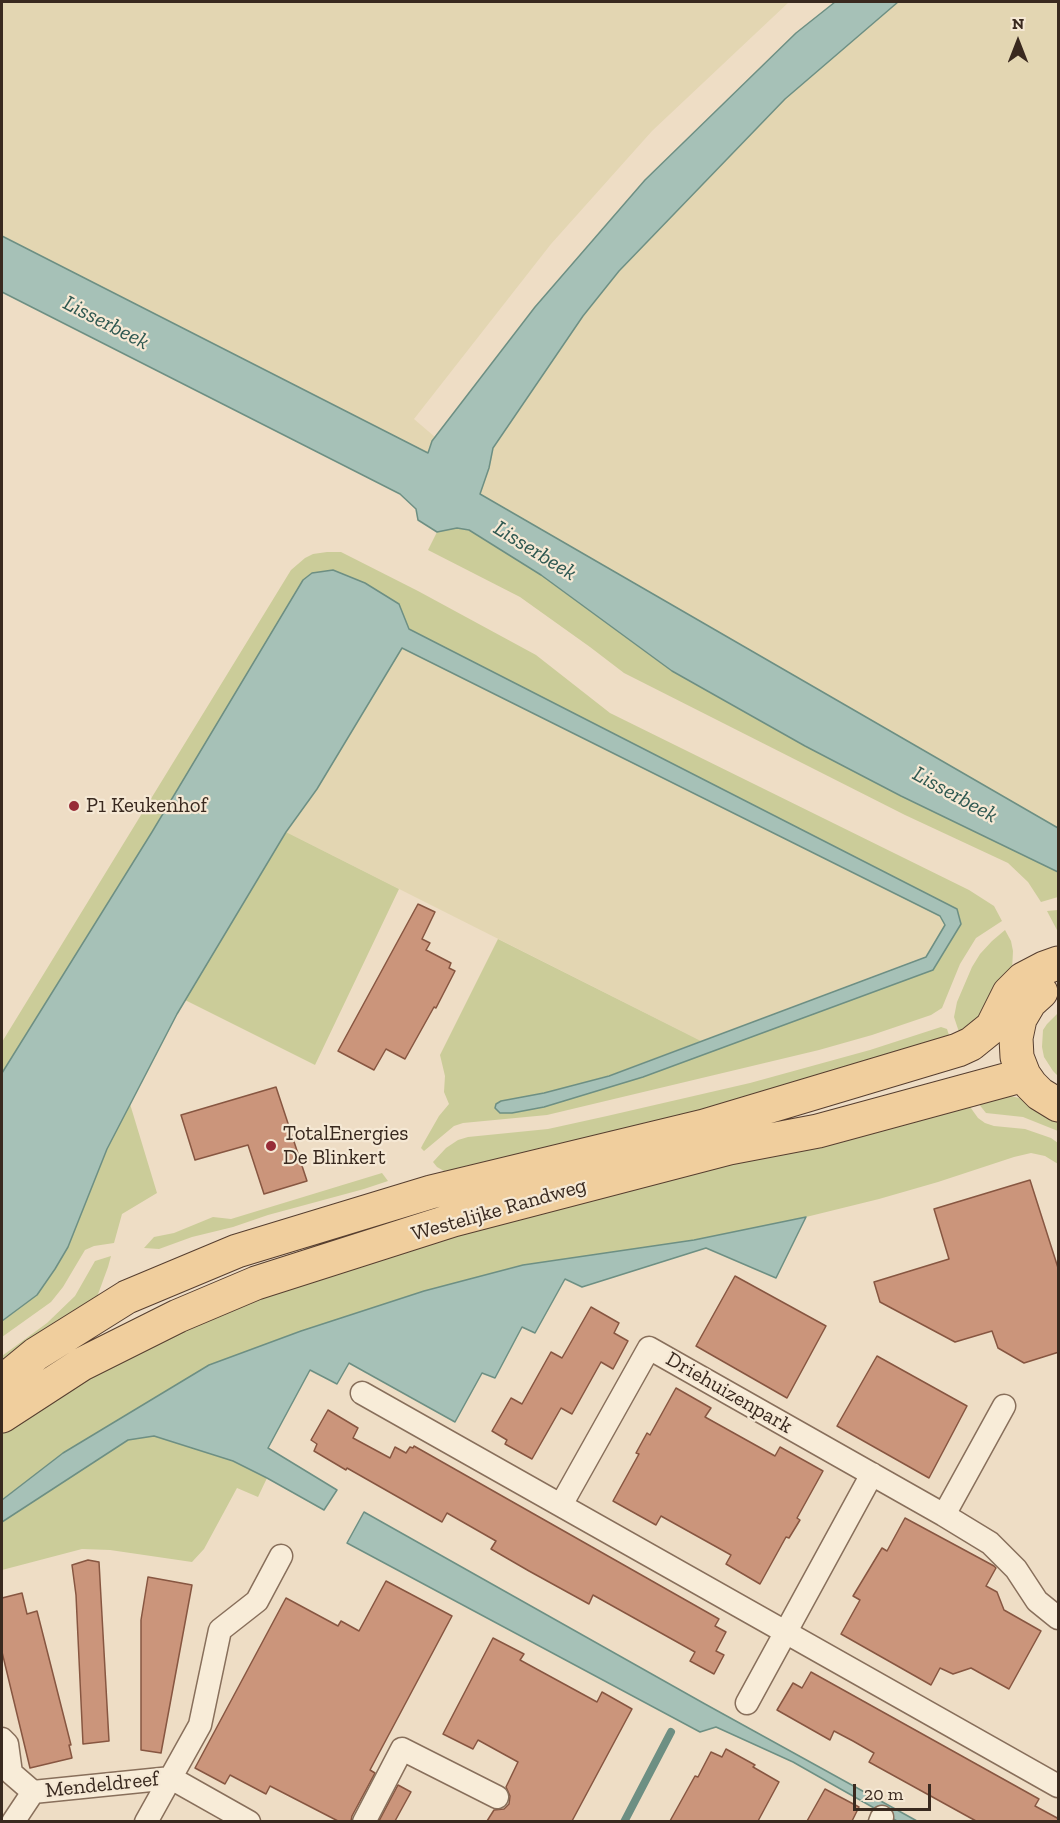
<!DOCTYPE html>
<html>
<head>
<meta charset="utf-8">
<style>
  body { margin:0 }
  #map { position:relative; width:1060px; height:1823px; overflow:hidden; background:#eeddc5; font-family:"Zilla Slab",serif }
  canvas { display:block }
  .frame { position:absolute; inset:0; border:3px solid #39291f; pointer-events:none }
  .north { position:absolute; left:988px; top:12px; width:60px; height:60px; -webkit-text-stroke:4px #f5e8d4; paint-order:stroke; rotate:0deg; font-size:16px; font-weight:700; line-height:24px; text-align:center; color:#39291f }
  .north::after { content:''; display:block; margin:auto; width:21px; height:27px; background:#39291f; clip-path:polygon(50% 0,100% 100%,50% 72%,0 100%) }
  .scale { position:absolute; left:853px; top:1784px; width:78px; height:27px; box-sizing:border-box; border:3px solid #39291f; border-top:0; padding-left:8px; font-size:18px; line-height:21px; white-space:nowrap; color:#39291f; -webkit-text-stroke:4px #f5e8d4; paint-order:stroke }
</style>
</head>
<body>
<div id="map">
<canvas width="1060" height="1823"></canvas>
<div class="frame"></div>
<div class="north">N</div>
<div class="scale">20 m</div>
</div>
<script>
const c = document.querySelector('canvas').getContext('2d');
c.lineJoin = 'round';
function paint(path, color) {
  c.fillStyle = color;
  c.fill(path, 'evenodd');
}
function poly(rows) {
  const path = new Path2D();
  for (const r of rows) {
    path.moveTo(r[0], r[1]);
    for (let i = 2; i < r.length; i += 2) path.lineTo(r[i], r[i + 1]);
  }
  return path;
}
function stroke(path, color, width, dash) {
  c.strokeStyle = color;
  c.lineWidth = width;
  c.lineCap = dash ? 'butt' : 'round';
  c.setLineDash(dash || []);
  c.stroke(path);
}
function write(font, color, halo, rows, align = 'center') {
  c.font = font + ' "Zilla Slab",serif';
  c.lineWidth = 4.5;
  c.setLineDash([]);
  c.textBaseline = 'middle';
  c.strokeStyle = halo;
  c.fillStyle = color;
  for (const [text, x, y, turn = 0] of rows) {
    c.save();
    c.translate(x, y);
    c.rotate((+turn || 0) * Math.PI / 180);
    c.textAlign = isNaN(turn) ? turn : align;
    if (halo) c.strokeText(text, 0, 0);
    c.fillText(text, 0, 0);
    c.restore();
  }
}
paint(poly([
  [2,2,789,2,652,131,551,244,414,419,435,437,432,441,428,453,2,236],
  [898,2,1058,2,1058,828,480,494,489,468,493,449,583,316,619,271,785,99],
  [402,648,940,916,945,925,926,956,701,1041,286,832,317,789]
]), '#e3d6b2');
paint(poly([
  [457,528,469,530,485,539,541,575,672,671,805,746,901,796,1058,872,1058,897,1041,902,1028,882,1008,863,905,815,624,673,590,647,520,597,428,550,437,532],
  [327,552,341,552,418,591,536,655,610,713,969,890,994,906,1002,921,976,938,960,964,942,1008,931,1015,872,1035,819,1050,547,1115,463,1123,454,1126,424,1151,421,1148,423,1144,439,1116,449,1104,444,1092,445,1076,440,1055,498,939,701,1041,608,1076,544,1093,501,1101,512,1113,544,1107,643,1077,933,970,961,924,957,909,409,629,399,604,365,583,332,570,152,832,2,1073,2,1042,291,570,305,558,313,554],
  [286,832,399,889,315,1065,185,1000],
  [1058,910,1058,932,1047,911],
  [1005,930,1011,941,1013,951,1012,970,990,1008,961,1038,954,1017,957,1002,972,967,980,954,992,941],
  [1058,1013,1058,1076,1053,1071,1044,1057,1042,1047,1043,1030,1047,1024],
  [941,1027,947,1029,951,1041,771,1095,454,1170,444,1171,437,1167,433,1162,446,1148,458,1140,468,1137,548,1129,607,1116,750,1083,870,1050],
  [1003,1094,1023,1099,1058,1117,1058,1131,1023,1117,986,1113,978,1103],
  [130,1104,157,1193,122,1214,114,1243,94,1246,85,1250,63,1287,51,1302,2,1337,2,1321,37,1295,68,1247,107,1149],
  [968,1104,978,1118,985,1123,994,1126,1025,1129,1051,1138,1058,1143,1058,1164,1045,1156,1031,1153,1014,1157,938,1182,879,1199,806,1217,695,1240,523,1265,424,1291,301,1331,209,1365,63,1453,2,1500,2,1427,145,1345,287,1287,506,1221],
  [382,1173,388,1181,364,1189,268,1215,233,1227,192,1237,159,1249,144,1248,154,1237,174,1233,213,1217,231,1219],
  [111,1256,108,1267,97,1297,2,1375,2,1356,47,1323,75,1296,95,1261],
  [154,1436,233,1461,267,1478,258,1497,237,1488,204,1549,192,1562,110,1550,82,1549,2,1570,2,1522,128,1440]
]), '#cbcc99');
const water = poly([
  [835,2,898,2,785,99,619,271,583,316,493,448,489,468,480,494,1058,828,1058,872,901,796,805,746,672,671,541,575,469,530,457,528,437,532,418,520,416,509,400,494,2,292,2,236,428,453,432,441,535,307,645,180,796,33,835,2],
  [333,570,365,583,399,604,409,629,957,909,961,924,933,970,643,1077,544,1107,512,1113,500,1113,495,1108,496,1104,501,1101,544,1093,609,1076,926,957,945,925,940,916,402,648,317,789,286,832,177,1014,107,1149,68,1247,55,1269,37,1295,2,1321,2,1073,152,832,303,580,312,573,333,570],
  [806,1217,776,1278,706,1248,582,1287,565,1279,535,1333,522,1327,495,1378,482,1373,455,1422,349,1363,337,1384,310,1370,268,1448,337,1490,324,1510,267,1478,233,1461,154,1436,128,1440,2,1522,2,1500,63,1453,209,1365,301,1331,424,1291,523,1265,694,1240,806,1217],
  [364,1512,705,1704,917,1821,897,1821,793,1762,716,1727,700,1732,347,1543,364,1512]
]);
paint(water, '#a6c1b7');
stroke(water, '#6d8f83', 1.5);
stroke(poly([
  [624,1822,671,1732]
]), '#6d8f83', 8);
const building = poly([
  [418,904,435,912,422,939,430,943,426,950,451,963,449,968,455,971,436,1008,434,1007,405,1059,386,1049,374,1070,338,1051,418,904],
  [276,1087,307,1181,264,1194,248,1145,195,1160,181,1115,276,1087],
  [1030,1180,1059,1271,1059,1352,1024,1363,998,1348,992,1331,955,1342,880,1302,874,1282,949,1259,934,1209,1030,1180],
  [735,1276,826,1326,787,1398,696,1346,735,1276],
  [591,1307,619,1323,614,1333,628,1341,613,1369,601,1362,572,1414,561,1408,532,1459,505,1444,507,1440,492,1431,511,1398,522,1404,551,1352,562,1358,591,1307],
  [877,1356,967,1406,929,1478,837,1426,877,1356],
  [676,1388,711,1408,705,1417,775,1456,780,1447,823,1471,797,1518,800,1520,789,1538,786,1537,760,1584,726,1564,731,1555,661,1516,656,1525,613,1501,639,1454,636,1453,647,1433,650,1435,676,1388],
  [328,1410,358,1428,353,1438,390,1458,395,1447,406,1453,410,1447,413,1448,414,1446,719,1619,715,1626,726,1632,716,1651,724,1655,714,1674,690,1661,695,1652,593,1595,589,1604,529,1571,491,1549,496,1541,447,1513,442,1522,347,1468,346,1470,314,1451,317,1444,311,1440,328,1410],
  [905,1518,994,1566,996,1568,986,1586,997,1592,1004,1610,1041,1631,1009,1689,971,1668,953,1674,940,1668,931,1685,841,1634,860,1600,853,1596,882,1548,887,1551,905,1518],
  [88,1560,99,1562,109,1741,83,1744,76,1595,72,1565,88,1560],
  [148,1577,192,1585,161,1753,141,1750,141,1620,148,1577],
  [386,1581,452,1616,370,1770,375,1773,352,1816,351,1821,338,1821,270,1786,266,1794,230,1775,225,1784,195,1768,286,1598,338,1626,341,1621,359,1631,386,1581],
  [22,1593,27,1614,37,1611,71,1745,69,1745,72,1758,30,1768,2,1652,2,1598,22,1593],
  [493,1638,524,1654,520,1660,597,1702,602,1692,632,1709,572,1821,487,1821,494,1810,504,1809,509,1804,510,1796,506,1787,518,1762,478,1740,473,1749,443,1734,493,1638],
  [811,1672,1039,1799,1035,1806,1059,1819,1059,1821,976,1821,869,1762,874,1753,853,1741,834,1731,830,1740,777,1710,793,1683,802,1688,811,1672],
  [726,1749,755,1765,753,1767,779,1782,758,1821,670,1821,695,1776,698,1777,711,1752,722,1757,726,1749],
  [398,1785,411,1792,395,1821,379,1821,398,1785],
  [825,1789,859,1807,852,1821,807,1821,825,1789]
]);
paint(building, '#cb957b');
stroke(building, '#875641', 1.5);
const minor = poly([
  [362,1393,1058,1786],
  [561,1505,649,1348,944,1515,1004,1406],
  [944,1515,990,1543,1016,1569,1037,1601,1058,1618],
  [747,1703,872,1474],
  [2,1739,7,1744,11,1773,33,1792,171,1778,249,1822],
  [13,1822,33,1792],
  [146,1822,200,1725,220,1630,257,1601,281,1556],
  [364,1822,402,1749,497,1797],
  [880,1822,882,1817]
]);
const primary = poly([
  [1041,992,1030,1002,1020,1019,1016,1038,1017,1057,1024,1075,1031,1085,1040,1094,1058,1105],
  [2,1382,36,1354,127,1297,237,1251,431,1192,704,1126,958,1050,971,1044,992,1027,1009,993,1023,979,1044,968,1058,963],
  [2,1416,82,1364,178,1316,256,1283,453,1220,729,1148,818,1131,1024,1075]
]);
stroke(minor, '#886f5b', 25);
stroke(primary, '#563e2f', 35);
stroke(minor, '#f8ecd8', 22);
stroke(primary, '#f0ce9d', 33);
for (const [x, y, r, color] of [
  [74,806,6,"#972c37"],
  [271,1146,6,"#972c37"]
]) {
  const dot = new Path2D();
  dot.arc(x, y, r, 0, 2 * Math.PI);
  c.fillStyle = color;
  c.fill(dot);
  stroke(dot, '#f5e8d4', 2);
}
write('21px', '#39291f', '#f5e8d4', [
  ["P1 Keukenhof",86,806],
  ["TotalEnergies",283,1134],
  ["De Blinkert",283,1158]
], 'left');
write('21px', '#39291f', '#f5e8d4', [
  ["Westelijke Randweg",499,1210,-16],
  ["Driehuizenpark",729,1393,30],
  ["Mendeldreef",102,1785,-6]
]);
write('italic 22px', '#2e5851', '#f5e8d4', [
  ["Lisserbeek",106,323,27],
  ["Lisserbeek",535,551,32],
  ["Lisserbeek",955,795,29]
]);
</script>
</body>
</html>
